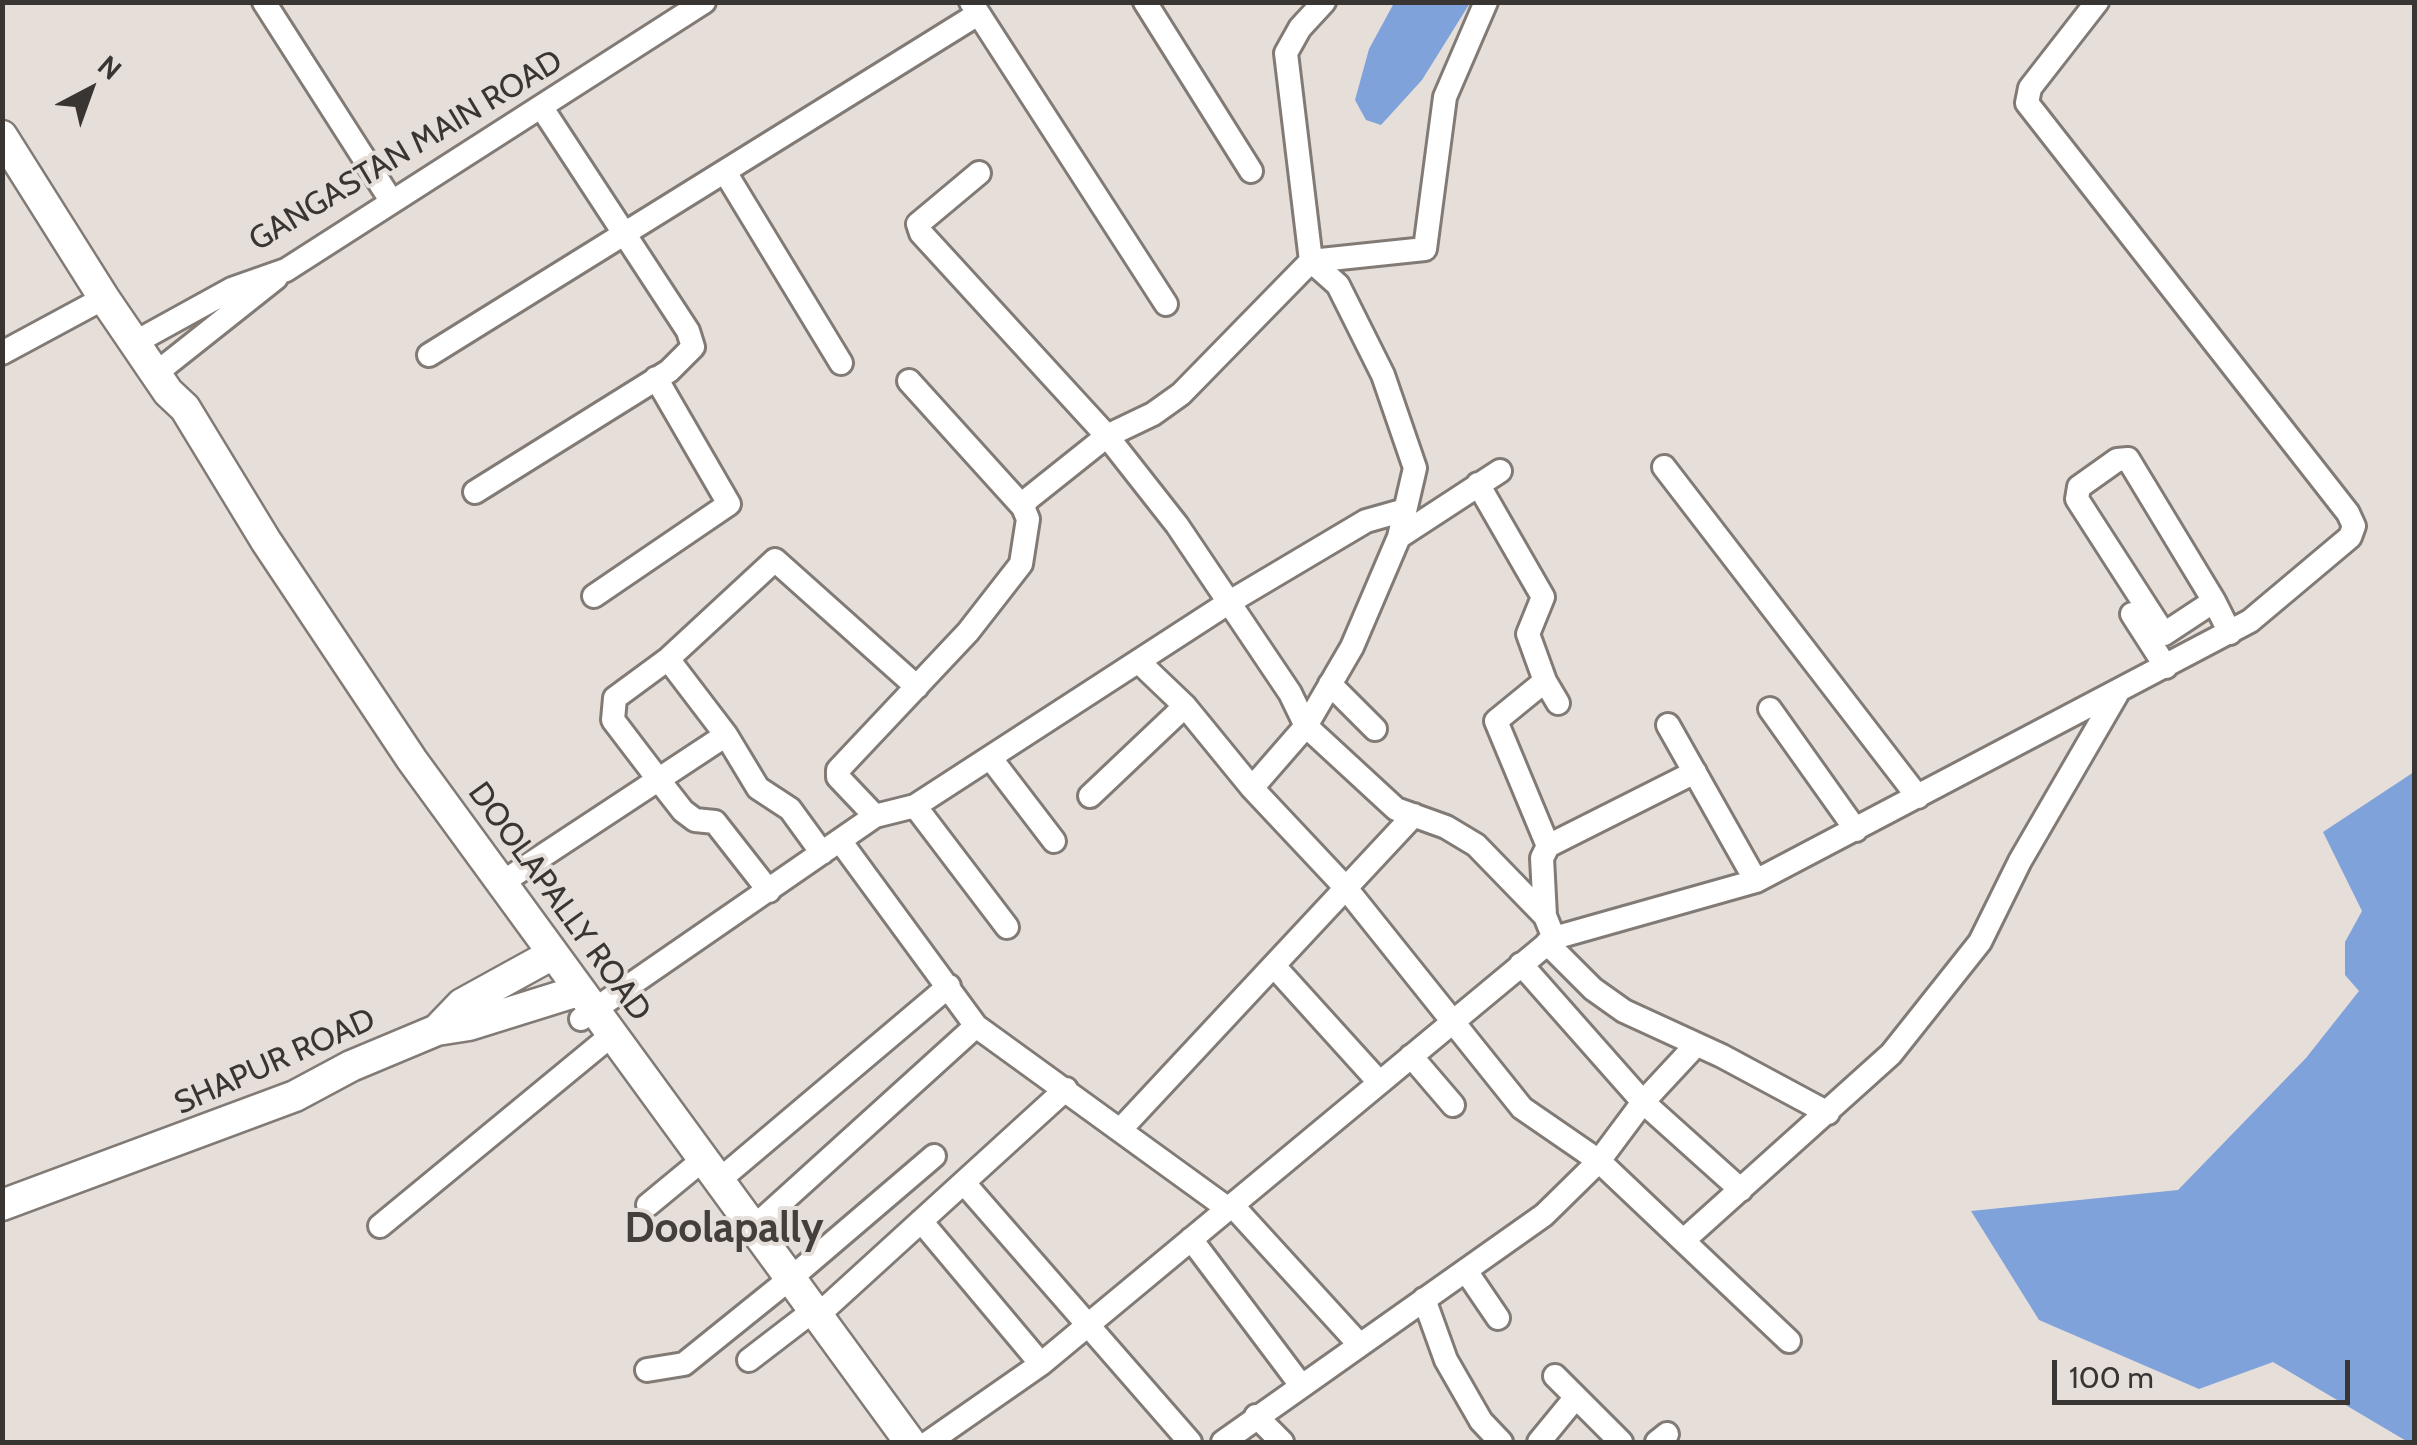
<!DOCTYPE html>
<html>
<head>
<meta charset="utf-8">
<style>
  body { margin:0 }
  #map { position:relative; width:2417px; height:1445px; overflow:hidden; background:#e6ded9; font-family:Cabin,sans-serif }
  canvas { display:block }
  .frame { position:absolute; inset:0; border:5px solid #383533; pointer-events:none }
  .north { position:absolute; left:40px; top:40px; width:100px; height:100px; -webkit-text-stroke:8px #e6ded9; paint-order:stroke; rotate:41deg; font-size:28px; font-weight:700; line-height:40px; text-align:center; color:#383533 }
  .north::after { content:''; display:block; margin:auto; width:35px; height:45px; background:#383533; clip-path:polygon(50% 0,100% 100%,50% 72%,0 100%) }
  .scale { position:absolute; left:2052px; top:1360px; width:298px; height:45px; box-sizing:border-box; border:5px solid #383533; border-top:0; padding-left:12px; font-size:30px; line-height:35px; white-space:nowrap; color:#383533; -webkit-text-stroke:8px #e6ded9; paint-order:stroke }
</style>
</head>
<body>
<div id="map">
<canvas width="2417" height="1445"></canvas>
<div class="frame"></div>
<div class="north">N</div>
<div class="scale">100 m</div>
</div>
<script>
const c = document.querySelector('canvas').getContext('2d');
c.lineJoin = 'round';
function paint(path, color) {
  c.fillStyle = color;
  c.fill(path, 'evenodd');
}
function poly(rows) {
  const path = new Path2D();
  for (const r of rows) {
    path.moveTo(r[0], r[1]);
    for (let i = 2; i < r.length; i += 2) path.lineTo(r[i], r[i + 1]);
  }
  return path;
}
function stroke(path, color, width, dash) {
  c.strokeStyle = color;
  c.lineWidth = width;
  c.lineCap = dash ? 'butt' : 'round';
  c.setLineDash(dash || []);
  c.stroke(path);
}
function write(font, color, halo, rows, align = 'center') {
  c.font = font + ' Cabin,sans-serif';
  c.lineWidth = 8;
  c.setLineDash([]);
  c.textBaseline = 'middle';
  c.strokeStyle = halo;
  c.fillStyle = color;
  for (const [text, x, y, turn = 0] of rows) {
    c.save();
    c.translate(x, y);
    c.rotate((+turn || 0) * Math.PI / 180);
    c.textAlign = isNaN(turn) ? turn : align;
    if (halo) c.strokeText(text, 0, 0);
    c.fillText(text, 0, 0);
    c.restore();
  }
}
paint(poly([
  [1394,3,1470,3,1422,80,1381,125,1366,120,1355,100,1369,49],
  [2414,772,2414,1442,2408,1442,2273,1362,2199,1389,2039,1320,1971,1211,2178,1190,2306,1058,2359,991,2345,975,2345,942,2362,911,2323,832]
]), '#7fa2da');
const street = poly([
  [264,2,392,202],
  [971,2,1166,304],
  [1145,2,1251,171],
  [725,172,841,363],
  [979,173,918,224,921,233,1107,436,1177,525,1290,693,1306,726,1396,809,1446,827,1476,845,1545,916,1554,938],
  [134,343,232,289,286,270,704,2],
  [2,353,104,298],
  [429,355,978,14],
  [155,374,276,278],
  [909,381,1023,507],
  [1664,467,1918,797],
  [1478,484,1543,597,1528,634,1545,681,1558,703],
  [475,492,669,371,693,347,688,331,542,108],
  [1399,537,1500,471],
  [594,596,729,504,656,378],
  [2214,601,2164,634,2077,499,2079,487,2117,460,2128,459,2214,601,2230,633],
  [2132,614,2166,667],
  [668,659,726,735],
  [1139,662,1185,706,1252,788,1345,887,1522,1108,1599,1161,1789,1341],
  [1545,681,1496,721,1548,846],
  [1330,684,1375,729],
  [1770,709,1856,830],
  [1668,725,1756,881],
  [992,760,1054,841],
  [1252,788,1306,726,1352,647,1399,537,1415,468,1383,375,1338,285,1311,261,1286,53,1300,28,1324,2],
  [1090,796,1185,706],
  [915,806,1007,927],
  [875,816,838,777,838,770,968,632,1021,564,1028,519,1023,507,1028,499,1107,436,1153,414,1181,394,1311,261,1425,249,1445,97,1486,2],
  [841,842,976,1026,1227,1208],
  [503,882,726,735,758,788,790,809,822,853],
  [769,891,715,822,695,820,683,811,658,779,613,720,615,698,668,659,775,560,917,687],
  [1545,916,1542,858,1548,846,1695,772],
  [1547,943,1593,989,1624,1011,1722,1056,1828,1113],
  [1274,966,1379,1082],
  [581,1019,875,816,915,806,1228,603,1366,521,1405,510],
  [1696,1045,1643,1102,1741,1190],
  [1411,1056,1453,1105],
  [1121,1129,1414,815],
  [717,1182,949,986],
  [964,1183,1190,1442],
  [648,1205,694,1167],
  [1232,1205,1358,1343],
  [921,1221,1041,1364],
  [380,1226,613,1034],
  [753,1228,976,1026],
  [1191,1239,1300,1384],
  [1684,1240,1891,1054,1980,942,2020,861,2117,694],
  [1466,1271,1498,1318],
  [790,1279,934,1156],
  [1424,1299,1446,1360,1481,1421,1501,1442],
  [817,1316,1066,1089],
  [749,1360,805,1317],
  [647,1370,684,1364,782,1285],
  [1555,1376,1621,1442],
  [1256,1416,1282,1442],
  [929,1442,1041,1364,1554,938,1756,881,2250,621,2350,537,2354,526,2348,513,2027,103,2030,88,2097,2],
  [1223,1442,1544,1215,1599,1161,1643,1102,1521,964],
  [1539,1442,1576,1397],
  [1657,1442,1667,1434]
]);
const secondary = poly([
  [2,136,104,298,168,392,185,408,266,541,412,760,910,1442],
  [437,1030,462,1004,551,955],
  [2,1205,295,1096,351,1066,437,1030,469,1025,578,991]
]);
stroke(street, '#817a75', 28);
stroke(secondary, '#817a75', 35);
stroke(street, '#fff', 22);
stroke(secondary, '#fff', 30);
write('32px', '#383533', '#e6ded9', [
  ["GANGASTAN MAIN ROAD",406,151,-31],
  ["DOOLAPALLY ROAD",559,902,54],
  ["SHAPUR ROAD",275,1062,-24]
]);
write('bold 42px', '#453f3b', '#e6ded9', [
  ["Doolapally",724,1230]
]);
</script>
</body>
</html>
